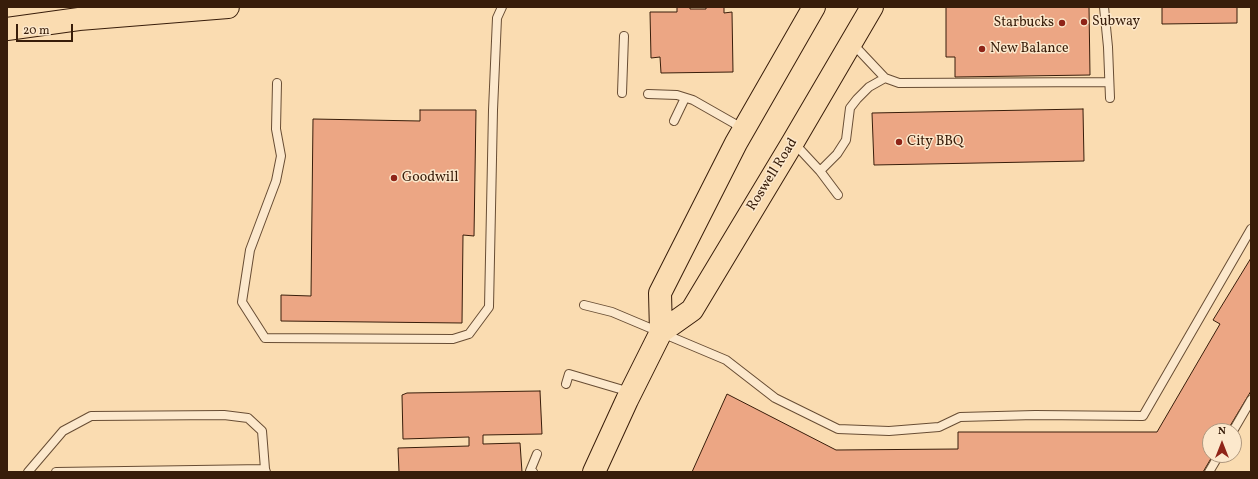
<!DOCTYPE html>
<html>
<head>
<meta charset="utf-8">
<style>
	body { margin:0 }
	#map { position:relative; width:1258px; height:479px; overflow:hidden; background:#fadcb1; font-family:Vollkorn,serif }
	canvas { display:block }
	.frame { position:absolute; inset:0; border:8px solid #381d0a; pointer-events:none }
	.north { position:absolute; left:1202px; top:423px; width:40px; height:40px; box-sizing:border-box; background:#fce8cc; border:1px solid #ae977e; border-radius:50%; rotate:0deg; font-size:11px; font-weight:700; line-height:16px; text-align:center; color:#381d0a }
	.north::after { content:''; display:block; margin:auto; width:14px; height:18px; background:#8f2418; clip-path:polygon(50% 0,100% 100%,50% 72%,0 100%) }
	.scale { position:absolute; left:16px; top:24px; width:57px; height:18px; box-sizing:border-box; border:2px solid #381d0a; border-top:0; padding-left:5px; font-size:12px; line-height:14px; white-space:nowrap; color:#381d0a; -webkit-text-stroke:3px #fce8cc; paint-order:stroke }
</style>
</head>
<body>
<div id="map">
<canvas width="1258" height="479"></canvas>
<div class="frame"></div>
<div class="north">N</div>
<div class="scale">20 m</div>
</div>
<script>
const context = document.querySelector('canvas').getContext('2d');
context.lineJoin = 'round';
function paint(path, color) { context.fillStyle = color; context.fill(path, 'evenodd'); }
const poly = rows => new Path2D(rows.map(r => 'M' + r).join(''));
function strokePath(path, color, width, dash) { context.strokeStyle = color; context.lineWidth = width; context.lineCap = dash ? 'butt' : 'round'; context.setLineDash(dash || []); context.stroke(path); }
function label(font, color, halo, rows, align = 'center') {
  context.font = font + ' Vollkorn,serif'; context.lineWidth = 3; context.setLineDash([]); context.textBaseline = 'middle'; context.strokeStyle = halo; context.fillStyle = color; for (const [text, x, y, turn = 0] of rows) {
    context.save(); context.translate(x, y); context.rotate((+turn || 0) * Math.PI / 180); context.textAlign = isNaN(turn) ? turn : align; if (halo) context.strokeText(text, 0, 0); context.fillText(text, 0, 0); context.restore();
  }
}
const building = poly([
	[677,7,690,7,690,9,706,9,706,7,724,7,724,13,732,12,733,72,661,73,660,57,651,58,650,12,677,12,677,7],
	[946,7,1089,7,1090,75,955,77,955,57,946,57,946,7],
	[1162,7,1237,7,1237,23,1162,24,1162,7],
	[1083,109,1084,161,874,165,872,113,1083,109],
	[420,110,476,110,474,236,463,235,462,323,281,321,281,295,311,296,313,119,420,121,420,110],
	[1251,258,1251,391,1227,431,1210,431,1210,455,1213,455,1203,472,692,472,727,394,836,450,958,449,958,432,1157,432,1220,324,1213,320,1251,258],
	[540,391,542,434,483,435,483,444,520,443,522,472,399,472,398,448,469,446,469,437,403,439,402,395,407,393,540,391]
]);
const service = poly([
	[1104,7,1108,47,1110,98],
	[852,43,885,78,899,83,1109,82],
	[277,83,276,129,281,156,276,181,250,250,242,302,265,338,453,339,469,334,489,307,493,110,497,18,502,7],
	[622,93,624,36],
	[648,94,677,95,693,100,744,129],
	[674,121,685,98],
	[794,143,820,171,838,195],
	[820,171,837,154,846,140,850,108,857,99,869,87,885,78],
	[584,305,612,312,726,360,775,398,838,429,889,431,939,427,960,417,1035,415,1143,416,1251,229],
	[566,384,569,374,630,392],
	[1233,431,1251,400],
	[28,472,63,431,91,416,224,415,248,418,262,431,265,469],
	[56,472,265,469,266,472],
	[533,472,530,471,537,454],
	[1209,472,1219,455]
]);
const primary = poly([
	[7,29,79,19,228,7],
	[661,332,660,293,736,143,814,7],
	[594,472,627,400,661,332,692,310,793,142,872,7]
]);
const markers = [
	[1084,22,4,"#8f2418"],
	[1062,23,4,"#8f2418"],
	[982,49,4,"#8f2418"],
	[899,142,4,"#8f2418"],
	[394,178,4,"#8f2418"]
];
const poiNames = [
	["Subway",1092,22],
	["Starbucks",1054,23,"right"],
	["New Balance",990,49],
	["City BBQ",907,142],
	["Goodwill",402,178]
];
const streetNames = [
	["Roswell Road",773,175,-58]
];
paint(building, '#eca684');
strokePath(building, '#381d0a', 1);
strokePath(service, '#684d34', 10);
strokePath(primary, '#381d0a', 24);
strokePath(service, '#fce8cc', 8);
strokePath(primary, '#fadcb1', 22);
for (const [x, y, r, color] of markers) { const dot = new Path2D(); dot.arc(x, y, r, 0, 2 * Math.PI); context.fillStyle = color; context.fill(dot); strokePath(dot, '#fce8cc', 1.5); }
label('14px', '#381d0a', '#fce8cc', poiNames, 'left');
label('14px', '#381d0a', '#fce8cc', streetNames);
</script>
</body>
</html>
